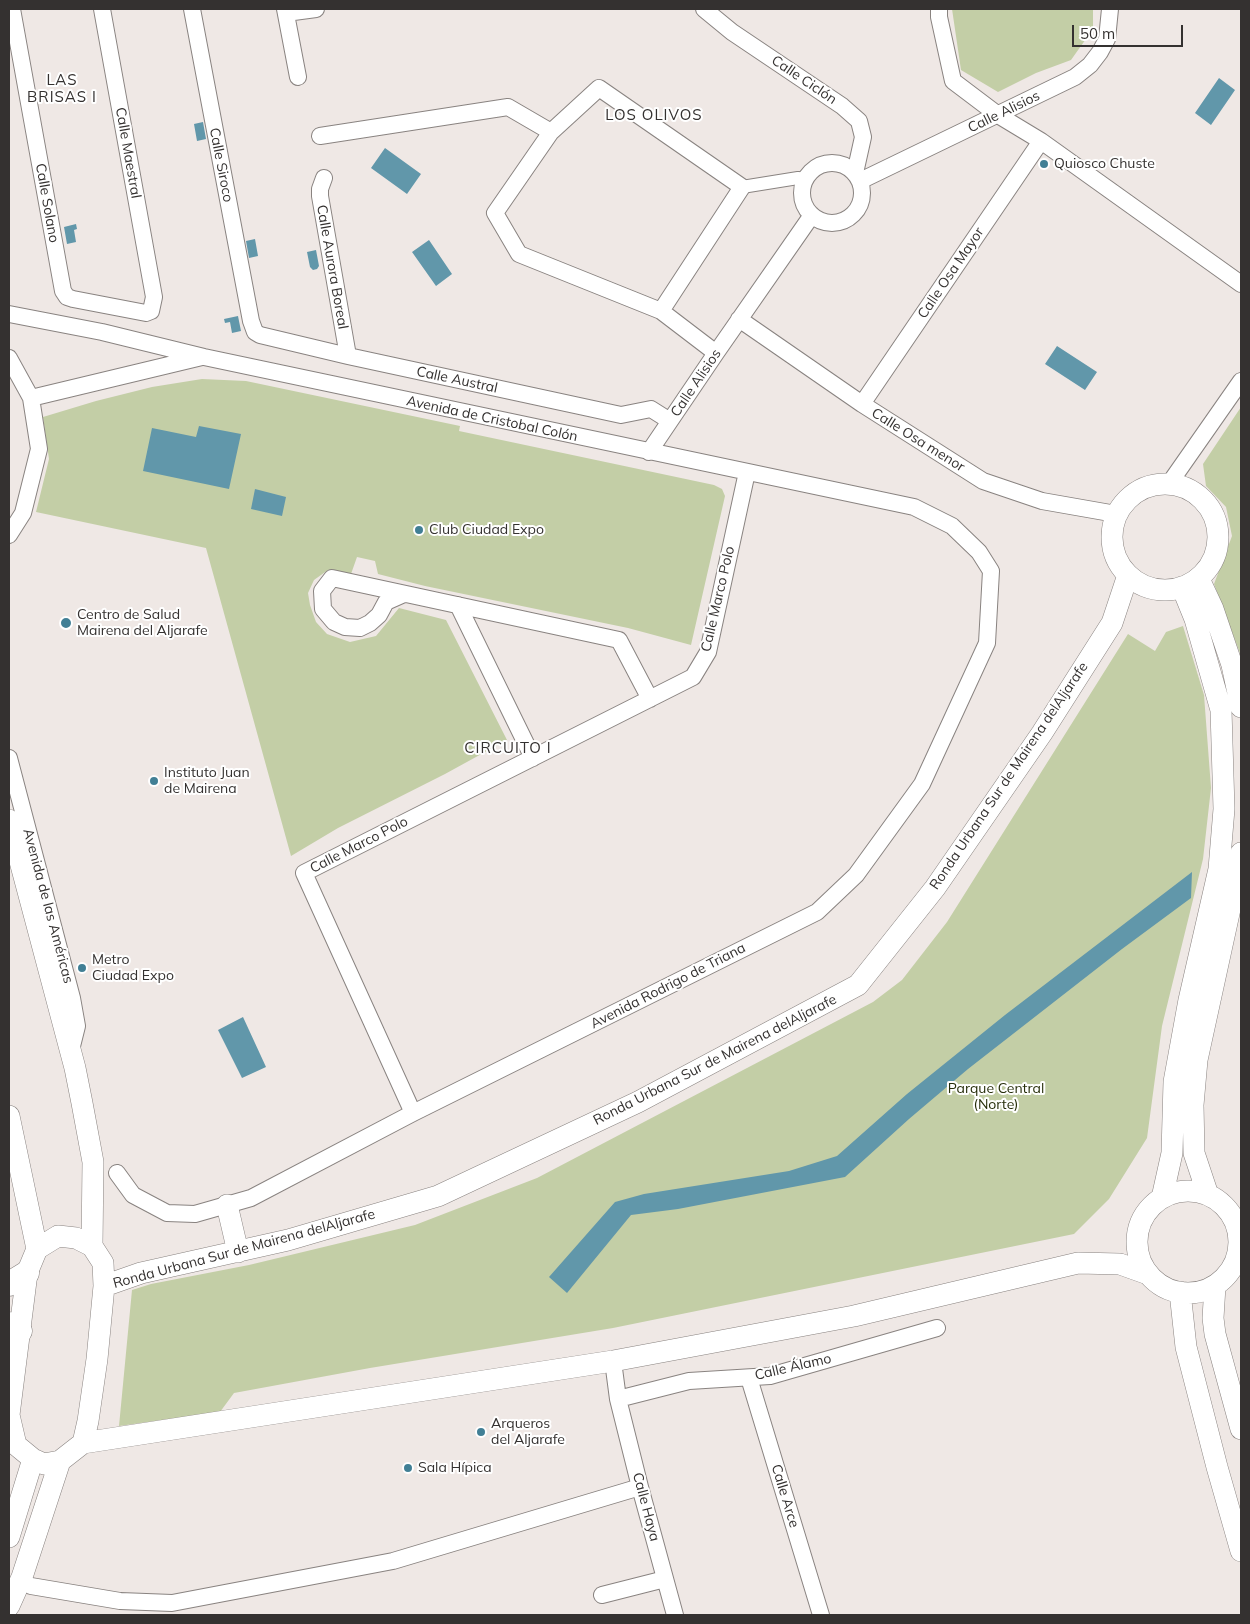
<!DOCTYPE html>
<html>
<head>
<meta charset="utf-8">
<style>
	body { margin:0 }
	#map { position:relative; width:1250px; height:1624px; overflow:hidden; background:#efe8e5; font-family:Mulish,sans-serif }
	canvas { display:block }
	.frame { position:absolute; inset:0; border:10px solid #343130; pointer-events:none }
	.scale { position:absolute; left:1072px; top:25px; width:111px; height:22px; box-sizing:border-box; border:2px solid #343130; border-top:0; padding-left:6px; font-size:15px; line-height:18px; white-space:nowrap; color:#343130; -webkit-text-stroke:4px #fff; paint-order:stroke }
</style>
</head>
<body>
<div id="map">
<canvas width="1250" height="1624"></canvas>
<div class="frame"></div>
<div class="scale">50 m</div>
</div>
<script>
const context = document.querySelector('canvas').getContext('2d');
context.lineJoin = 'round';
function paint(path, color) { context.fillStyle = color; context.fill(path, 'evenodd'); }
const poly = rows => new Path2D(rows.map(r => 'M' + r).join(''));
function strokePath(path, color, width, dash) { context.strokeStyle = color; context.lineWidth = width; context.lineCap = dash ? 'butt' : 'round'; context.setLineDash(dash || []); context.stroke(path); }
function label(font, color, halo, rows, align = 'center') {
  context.font = font + ' Mulish,sans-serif'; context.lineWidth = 4; context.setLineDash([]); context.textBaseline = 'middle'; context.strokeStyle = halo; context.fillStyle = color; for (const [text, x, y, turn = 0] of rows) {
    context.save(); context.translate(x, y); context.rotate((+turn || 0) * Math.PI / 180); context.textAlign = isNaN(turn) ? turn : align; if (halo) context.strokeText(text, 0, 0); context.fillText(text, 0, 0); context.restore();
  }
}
const green = poly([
	[952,9,1093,9,1093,29,1071,60,1036,73,998,92,961,70],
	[202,379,246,381,460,426,459,431,714,485,722,489,725,496,691,645,628,628,425,586,378,574,375,561,357,557,351,574,328,570,314,580,308,593,310,605,316,622,327,634,350,642,376,636,399,608,446,620,507,740,445,774,338,828,291,856,206,548,36,512,49,459,43,417,96,401,152,387],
	[1241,407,1241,656,1214,584,1232,536,1226,507,1206,486,1203,464],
	[1183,626,1204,695,1211,788,1203,859,1162,1026,1147,1138,1109,1199,1074,1234,613,1328,370,1368,234,1393,220,1412,119,1426,132,1290,151,1284,249,1265,415,1225,537,1178,873,1002,902,980,947,922,1128,634,1155,651,1166,632]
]);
const water = poly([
	[1219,78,1235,90,1211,125,1195,113],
	[203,122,206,139,197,141,194,124],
	[385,148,421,174,407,194,371,168],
	[76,224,77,229,74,230,76,242,67,244,64,227],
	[255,239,258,256,249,258,246,241],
	[429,240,452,274,436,286,412,252],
	[316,250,319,266,317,269,313,270,310,267,307,252],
	[238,316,241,331,232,333,230,322,225,323,224,319],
	[1057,346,1097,372,1085,390,1045,364],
	[199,426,241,434,229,489,143,471,152,428,196,437],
	[255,489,286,497,282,516,251,509],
	[1192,872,1191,898,1122,949,968,1069,909,1119,845,1177,678,1209,631,1215,567,1293,549,1277,615,1202,644,1194,789,1171,837,1156,907,1094,1005,1015],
	[243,1017,266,1067,242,1078,218,1030]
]);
const pedestrian = poly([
	[742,187,798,178,806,179]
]);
const minor = poly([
	[12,9,63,291,67,297,73,299,146,313,151,311,154,297,102,9],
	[192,9,251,321,255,332,260,335,348,356,621,415,651,409,670,421],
	[285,9,298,77],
	[704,9,732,32,842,106,859,121,863,137,855,173],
	[939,9,939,17,953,81,998,115,1041,141,1241,284],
	[286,13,316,9],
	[320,136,508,107,551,132],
	'802 193a30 30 0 1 1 60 0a30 30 0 1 1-60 0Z',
	[324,178,320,189,320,196,348,356],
	[860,181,1075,77,1090,65,1100,52,1107,39,1110,9],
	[661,311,742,187,599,88,551,132,495,213,519,254,661,311,716,353],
	[9,314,102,332,204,357,914,507,952,526,979,552,991,571,987,643,922,784,856,875,817,912,413,1113,251,1198,195,1214,167,1213,133,1195,117,1173],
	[739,319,862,404,983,481,1042,501,1116,514],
	[9,358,31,398,39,449,23,513,9,535],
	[31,398,202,357],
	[862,404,1041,141],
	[649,452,716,353,812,215],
	[1169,484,1241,381],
	[404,594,386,602,379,615,370,623,360,628,345,627,334,622,323,609,322,591,332,578,619,640,650,699],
	[458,605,533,758],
	[9,758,72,998,77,1026,71,1050],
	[413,1113,304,873,693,677,708,652,747,472],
	[613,1361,618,1399,640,1487,675,1615],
	[749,1378,821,1615],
	[618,1399,689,1381,770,1376,937,1328],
	[31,1586,120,1601,172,1603,393,1561,640,1487],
	[602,1595,665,1579]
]);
const tertiary = poly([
	'1112 537a53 53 0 1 1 106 0a53 53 0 1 1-106 0Z',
	[1199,579,1213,609,1232,665,1241,707],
	[9,820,75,1068,82,1103,93,1162,92,1246],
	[9,1116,37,1249],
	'1137 1242a51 51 0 1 1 102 0a51 51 0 1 1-102 0Z',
	[1208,1195,1194,1153,1193,1105,1197,1060,1240,863,1241,853],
	[1162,1198,1172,1153,1174,1082,1189,1000,1219,869,1224,809,1221,710,1195,619,1182,587],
	[227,1205,238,1252],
	[58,1236,76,1238,92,1246,103,1263,104,1286,97,1359,88,1421,83,1443,60,1461,44,1464,33,1459,16,1445,9,1415,27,1273,37,1249,58,1236],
	[104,1286,141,1273,288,1240,438,1196,638,1102,858,985,935,888,1042,733,1112,623,1128,575],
	[1215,1286,1213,1318,1215,1334,1241,1429],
	[1180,1292,1186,1347,1217,1467,1241,1551],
	[83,1443,613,1361,854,1316,1078,1263,1120,1264,1148,1274],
	[9,1537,33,1459],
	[9,1606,22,1577,60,1461]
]);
const secondary = poly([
	[9,1284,27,1273],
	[9,1324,20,1331]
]);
const markers = [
	[1044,164,5,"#417f95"],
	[419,530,5,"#417f95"],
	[66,623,6,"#417f95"],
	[154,781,5,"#417f95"],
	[82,968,5,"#417f95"],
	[481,1432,5,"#417f95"],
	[408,1468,5,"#417f95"]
];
const streetNames = [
	["Calle Ciclón",804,80,34],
	["Calle Alisios",1004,112,-26],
	["Calle Maestral",128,153,80],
	["Calle Siroco",221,165,79],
	["Calle Solano",47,203,80],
	["Calle Aurora Boreal",332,267,80],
	["Calle Osa Mayor",951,273,-56],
	["Calle Austral",457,380,12],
	["Calle Alisios",696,383,-56],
	["Avenida de Cristobal Colón",492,419,12],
	["Calle Osa menor",918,440,32],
	["Calle Marco Polo",718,599,-77],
	["Ronda Urbana Sur de Mairena delAljarafe",1009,776,-56],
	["Calle Marco Polo",359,845,-27],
	["Avenida de las Américas",48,906,75],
	["Avenida Rodrigo de Triana",668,986,-27],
	["Ronda Urbana Sur de Mairena delAljarafe",715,1060,-27],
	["Ronda Urbana Sur de Mairena delAljarafe",244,1249,-15],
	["Calle Álamo",793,1367,-13],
	["Calle Arce",785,1496,73],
	["Calle Haya",646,1507,75]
];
const poiNames = [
	["Quiosco Chuste",1054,164],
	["Club Ciudad Expo",429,530],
	["Centro de Salud",77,615],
	["Mairena del Aljarafe",77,631],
	["Instituto Juan",164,773],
	["de Mairena",164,789],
	["Metro",92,960],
	["Ciudad Expo",92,976],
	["Arqueros",491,1424],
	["del Aljarafe",491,1440],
	["Sala Hípica",418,1468]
];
const parkNames = [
	["Parque Central",996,1089],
	["(Norte)",996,1105]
];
const neighbourhoodNames = [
	["LAS",62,80],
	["BRISAS I",62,97],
	["LOS OLIVOS",654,115],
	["CIRCUITO I",508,748]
];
paint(green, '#c3cea6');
paint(water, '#6197aa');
strokePath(pedestrian, '#898380', 14);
strokePath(minor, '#898380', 18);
strokePath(tertiary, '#898380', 22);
strokePath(secondary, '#898380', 25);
strokePath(pedestrian, '#fff', 12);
strokePath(minor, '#fff', 16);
strokePath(tertiary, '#fff', 21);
strokePath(secondary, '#fff', 24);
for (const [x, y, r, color] of markers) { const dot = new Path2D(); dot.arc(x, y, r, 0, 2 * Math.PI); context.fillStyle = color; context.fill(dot); strokePath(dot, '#fff', 2); }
label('14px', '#343130', '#fff', streetNames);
label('14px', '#343130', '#fff', poiNames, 'left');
label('14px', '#262e0a', '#fff', parkNames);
context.letterSpacing = '1px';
label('15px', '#343130', '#fff', neighbourhoodNames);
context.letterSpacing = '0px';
</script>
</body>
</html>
